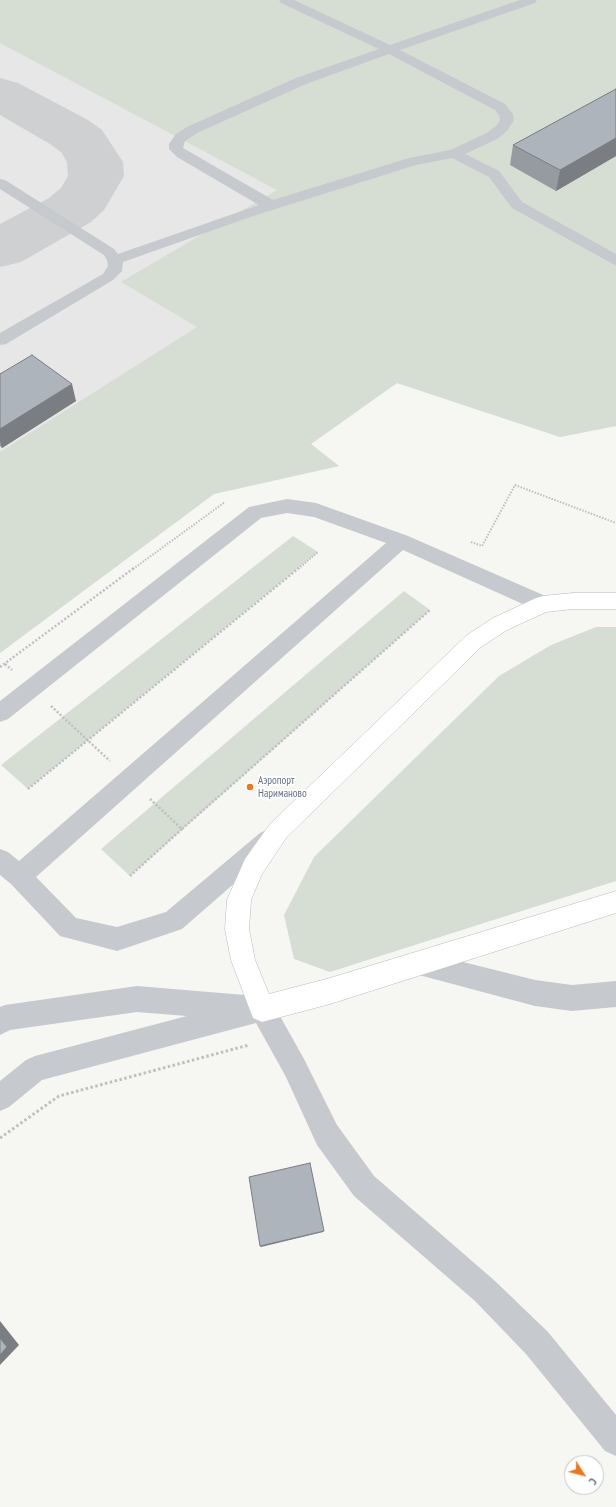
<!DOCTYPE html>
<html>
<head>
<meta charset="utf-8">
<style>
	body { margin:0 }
	#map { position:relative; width:616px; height:1507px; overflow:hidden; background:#f6f6f3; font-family:"PT Sans Narrow",sans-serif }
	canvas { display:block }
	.north { position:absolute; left:564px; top:1455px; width:40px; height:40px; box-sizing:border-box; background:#fff; border:1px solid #c1c6ce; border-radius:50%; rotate:126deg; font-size:11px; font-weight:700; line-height:16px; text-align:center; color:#647085 }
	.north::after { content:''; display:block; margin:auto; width:14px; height:18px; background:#e97820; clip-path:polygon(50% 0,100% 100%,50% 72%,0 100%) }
</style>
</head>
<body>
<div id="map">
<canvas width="616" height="1507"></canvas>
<div class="north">С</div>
</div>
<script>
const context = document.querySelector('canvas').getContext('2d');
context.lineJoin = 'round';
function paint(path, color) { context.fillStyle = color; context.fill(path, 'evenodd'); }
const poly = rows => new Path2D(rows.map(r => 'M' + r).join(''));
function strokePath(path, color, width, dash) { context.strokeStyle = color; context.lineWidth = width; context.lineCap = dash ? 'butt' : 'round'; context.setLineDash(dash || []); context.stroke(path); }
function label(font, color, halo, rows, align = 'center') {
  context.font = font + ' "PT Sans Narrow",sans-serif'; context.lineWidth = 4; context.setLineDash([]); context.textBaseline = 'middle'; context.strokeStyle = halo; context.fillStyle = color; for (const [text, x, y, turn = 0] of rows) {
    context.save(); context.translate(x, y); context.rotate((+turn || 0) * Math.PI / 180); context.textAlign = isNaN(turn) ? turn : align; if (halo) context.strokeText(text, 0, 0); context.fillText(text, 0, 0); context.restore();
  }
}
const built = poly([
	[0,0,616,0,616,426,560,437,397,383,311,444,339,466,214,494,0,653]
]);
const green = poly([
	[0,0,616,0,616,426,560,437,397,383,311,444,339,466,214,494,0,653,0,452,197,327,121,282,277,190,0,43],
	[293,536,318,552,28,789,1,765],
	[404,591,430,610,130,876,101,849],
	[596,627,616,627,616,881,330,972,294,959,284,915,314,857,499,676,551,645]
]);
const taxiway = poly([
	[0,78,18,83,88,120,102,130,123,162,124,176,104,210,91,222,21,262,0,267,0,224,49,198,61,188,68,176,67,162,62,153,50,144,0,115,0,78]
]);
const pathFar2 = poly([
	[471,542,482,546,515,485,616,523],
	[133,569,225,502],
	[298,569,318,552]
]);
const pathFar1 = poly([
	[5,664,12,670],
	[0,667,134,568],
	[51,706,110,761],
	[28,789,299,568],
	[150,799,182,829,430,610],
	[130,876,182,829]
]);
const path = poly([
	[0,1138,59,1096,249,1045]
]);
const minor = poly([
	[279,0,294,0,390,45,520,0,537,0,535,3,400,50,505,104,513,114,514,120,507,131,497,139,465,154,499,171,522,202,616,254,616,265,611,263,512,208,489,177,452,158,416,165,253,216,123,262,122,271,113,280,6,344,0,345,0,333,103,274,108,266,107,260,104,255,0,189,0,179,5,180,114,249,118,254,259,205,177,157,169,149,169,144,175,135,187,127,296,78,379,49,281,3,279,0],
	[389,54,495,110,499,115,500,120,497,125,487,133,450,150,409,158,273,200,183,148,185,141,197,133,306,84,389,54],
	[287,499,316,503,408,536,550,598,553,604,550,610,543,612,536,610,403,550,36,877,76,918,117,927,166,912,260,833,268,829,276,833,280,840,276,847,182,929,117,951,60,936,11,884,0,875,0,849,8,852,19,861,386,543,314,517,287,513,261,518,8,719,0,722,0,701,249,507,287,499],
	[419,951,535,980,572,985,616,981,616,1007,572,1011,535,1006,419,975,410,972,407,963,410,954,419,951],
	[137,986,245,995,253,999,262,996,271,1000,304,1059,337,1125,374,1176,495,1281,548,1332,616,1415,616,1456,605,1451,526,1354,475,1301,354,1196,317,1145,286,1077,256,1023,42,1080,9,1107,0,1111,0,1081,26,1060,35,1056,187,1016,137,1012,10,1030,0,1035,0,1007,5,1005,137,986]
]);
const major = poly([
	[573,593,616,593,616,609,573,609,546,612,507,630,481,647,286,838,262,874,251,900,249,929,255,960,269,994,330,978,616,891,616,913,330,1004,262,1022,253,1018,231,960,225,929,227,900,245,859,270,824,467,635,493,618,536,598,543,596,573,593]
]);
const wall = poly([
	[616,89,616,156,556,191,510,165,513,145],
	[0,374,76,401,2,448,0,446]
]);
const shadedWall = poly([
	[616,123,616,156,556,191,560,170],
	[72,384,76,401,2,448,0,441,0,429],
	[324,1231,323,1232,261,1247,260,1246],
	[0,1321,19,1345,0,1365]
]);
const building = poly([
	[616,89,616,138,560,170,513,145,616,89],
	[32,355,72,384,0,429,0,374,32,355],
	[310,1163,324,1231,260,1246,249,1177,310,1163],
	[0,1338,7,1347,0,1355,0,1338]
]);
const markers = [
	[250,787,4,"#e97820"]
];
const poiNames = [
	["Аэропорт",258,781],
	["Нариманово",258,794]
];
paint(built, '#e6e7e6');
paint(green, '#d6ded4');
paint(taxiway, '#ced0d2');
strokePath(major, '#b7babf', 1);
strokePath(pathFar2, '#bdbfc2', 2, [1.5, 1.5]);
strokePath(pathFar1, '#bdbfc2', 2.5, [2, 2]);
strokePath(path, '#bdbfc2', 3, [2.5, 2.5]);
paint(minor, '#c6c9cd');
paint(major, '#fff');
paint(wall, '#969ba1');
paint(shadedWall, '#7a7e83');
paint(building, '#aeb4bb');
strokePath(building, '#7a7e83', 1);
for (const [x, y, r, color] of markers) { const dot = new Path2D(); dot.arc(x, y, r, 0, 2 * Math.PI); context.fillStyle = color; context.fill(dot); strokePath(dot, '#fff', 1.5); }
label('11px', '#647085', '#fff', poiNames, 'left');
</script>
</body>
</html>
